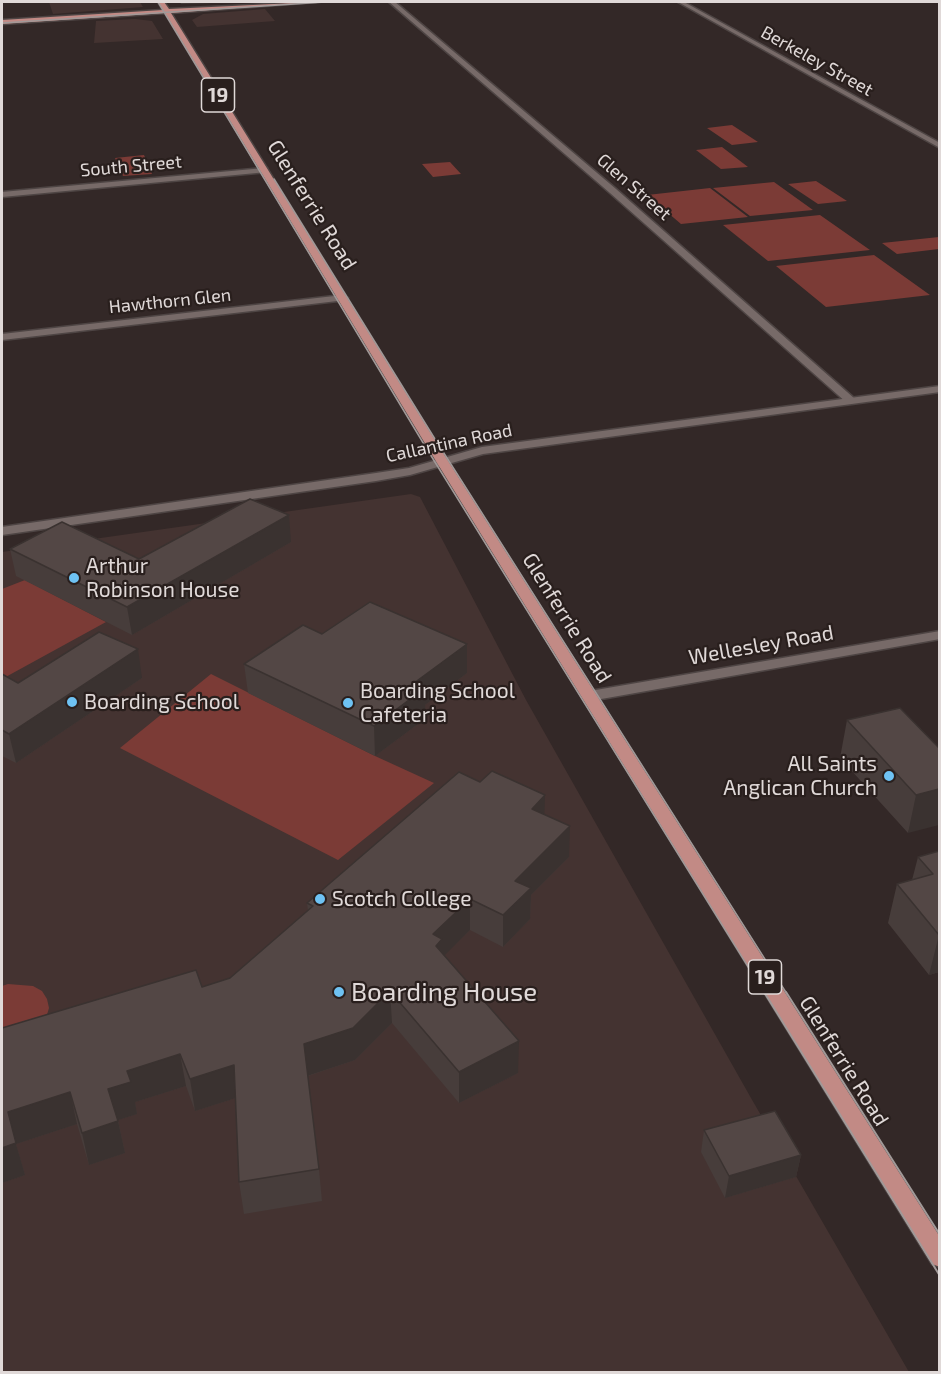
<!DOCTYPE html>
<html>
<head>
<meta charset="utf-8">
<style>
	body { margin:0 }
	#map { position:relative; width:941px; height:1374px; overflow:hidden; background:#332827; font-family:"Exo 2",sans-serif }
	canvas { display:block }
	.frame { position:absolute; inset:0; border:3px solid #e0d9d8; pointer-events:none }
</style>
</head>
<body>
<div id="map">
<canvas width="941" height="1374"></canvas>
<div class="frame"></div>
</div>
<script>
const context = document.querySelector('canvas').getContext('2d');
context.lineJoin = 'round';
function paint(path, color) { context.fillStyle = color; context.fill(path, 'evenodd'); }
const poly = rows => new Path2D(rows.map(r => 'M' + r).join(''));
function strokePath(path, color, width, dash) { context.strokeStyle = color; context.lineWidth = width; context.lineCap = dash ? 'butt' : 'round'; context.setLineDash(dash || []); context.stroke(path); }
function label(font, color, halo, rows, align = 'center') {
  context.font = font + ' "Exo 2",sans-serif'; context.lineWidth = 4.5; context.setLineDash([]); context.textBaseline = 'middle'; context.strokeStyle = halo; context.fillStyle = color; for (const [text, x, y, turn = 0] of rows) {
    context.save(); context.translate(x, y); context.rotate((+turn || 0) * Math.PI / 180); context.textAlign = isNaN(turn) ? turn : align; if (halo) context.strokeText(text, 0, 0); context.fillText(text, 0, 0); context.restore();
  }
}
const built = poly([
	[49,2,140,2,143,7,53,14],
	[265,9,275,21,197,27,192,20,203,14],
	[135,19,152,21,163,39,94,43,96,21],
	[411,494,420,497,526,700,751,1098,909,1372,2,1372,2,552]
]);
const green = poly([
	[732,125,758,142,732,145,707,128],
	[722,147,748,167,721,169,696,150],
	[144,155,152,174,123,176,115,158],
	[450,162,461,174,433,177,422,164],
	[816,181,847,201,818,204,788,184],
	[774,182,813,210,750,216,713,188],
	[710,188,748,217,681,224,647,195],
	[820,215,870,250,768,261,723,225],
	[939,237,939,249,897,254,882,243],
	[874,255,930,295,826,307,776,266],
	[25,580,106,622,2,679,2,589],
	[211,674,375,756,434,783,338,860,120,748],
	[8,984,33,986,42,991,47,999,49,1008,46,1018,2,1045,2,986]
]);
const minor = poly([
	[389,2,395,2,616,189,855,399,855,403,847,403,610,193,389,2],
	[678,2,684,2,940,143,940,148,678,2],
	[264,168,267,168,267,172,2,197,2,192,264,168],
	[343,295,348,298,346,300,2,340,2,334,343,295],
	[940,631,940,639,590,701,582,696,590,691,940,631]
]);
const tertiary = poly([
	[940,386,940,392,483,454,410,475,376,481,2,535,2,527,376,473,409,468,482,447,940,386]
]);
const primary = poly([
	[158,2,164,2,169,9,316,2,171,13,438,445,940,1237,940,1267,932,1264,426,445,165,13,2,24,2,20,163,10,158,2]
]);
const tramFar1 = poly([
	[158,2,425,446,765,994],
	[2,23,325,2],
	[274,179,433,436,787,994]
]);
const tram = poly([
	[764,992,940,1276],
	[786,992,940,1235]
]);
const wall = poly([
	[180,2,245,2,181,4],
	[291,542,132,635,16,576,10,549,139,559],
	[322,634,467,673,425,705,426,718,375,756,248,693,244,664],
	[2,674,18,683,142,678,16,763,2,756],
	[847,720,939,748,908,833,840,758],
	[545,815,569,857,531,895,530,919,503,947,470,930,444,955,518,1073,459,1103,392,1023,355,1060,308,1076,319,1169,322,1201,244,1214,239,1182,236,1098,195,1111,186,1086,135,1102,137,1114,118,1120,125,1153,89,1165,77,1124,16,1144,25,1175,2,1183,2,1028,202,987,230,978,308,911,307,903],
	[939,851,939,972,929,975,888,923,897,884,912,880,918,857],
	[704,1130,801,1155,796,1177,725,1198,701,1152]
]);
const shadedWall = poly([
	[289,515,291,542,132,635,127,607],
	[467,644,467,673,425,705,426,718,375,756,374,726,414,683],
	[138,649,142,678,16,763,9,734],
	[939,789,939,825,908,833,916,795],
	[545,795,544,825,532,809],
	[570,826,569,857,531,895,530,919,503,947,503,915,515,881],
	[470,899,470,930,434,966,433,934],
	[939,935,939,972,929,975],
	[390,991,392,1023,355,1060,307,1076,304,1044],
	[519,1041,518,1073,459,1103,459,1072],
	[180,1054,186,1086,135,1102,137,1114,115,1121,108,1089,127,1071],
	[234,1065,239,1097,195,1111,190,1079],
	[70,1092,77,1124,16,1144,25,1175,2,1183,2,1148,8,1112],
	[118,1121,125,1153,89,1165,82,1133],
	[801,1155,796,1177,725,1198,729,1176]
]);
const building = poly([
	[250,499,289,515,127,607,10,549,62,522,139,559,250,499],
	[370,602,467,644,414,683,425,688,374,726,244,664,303,625,322,634,370,602],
	[99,632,138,649,9,734,2,730,2,674,18,683,99,632],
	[900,708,939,748,939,789,916,795,847,720,900,708],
	[492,771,545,795,532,809,570,826,515,881,531,888,503,915,470,899,433,934,442,939,436,946,519,1041,459,1072,390,991,353,1028,304,1044,319,1169,239,1182,234,1065,190,1079,180,1054,127,1071,131,1082,108,1089,118,1121,82,1133,70,1092,8,1112,16,1143,2,1148,2,1028,196,970,202,987,230,978,313,906,307,903,459,772,480,782,492,771],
	[939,851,939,935,897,884,933,874,918,857,939,851],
	[775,1111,801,1155,729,1176,704,1130,775,1111]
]);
const markers = [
	[74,578,6,"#6ec2f3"],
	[72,702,6,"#6ec2f3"],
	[348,703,6,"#6ec2f3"],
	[889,776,6,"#6ec2f3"],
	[320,899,6,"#6ec2f3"],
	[339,992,6,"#6ec2f3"]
];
const farStreetnames = [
	["Berkeley Street",817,61,29],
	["South Street",131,166,-5],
	["Glen Street",634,187,41],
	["Hawthorn Glen",170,301,-6],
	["Callantina Road",449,443,-12]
];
const shields = [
	[218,95,33],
	[765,977,33]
];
const shieldNames = [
	["19",218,95],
	["19",765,977]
];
const streetNames = [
	["Glenferrie Road",312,205,58],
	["Glenferrie Road",567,618,58],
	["Wellesley Road",761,645,-10],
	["Glenferrie Road",844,1061,58]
];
const poiNames = [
	["Arthur",86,566],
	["Robinson House",86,590],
	["Boarding School",360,691],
	["Cafeteria",360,715],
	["Boarding School",84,702],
	["All Saints",877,764,"right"],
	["Anglican Church",877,788,"right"],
	["Scotch College",332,899]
];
const nearPoinames = [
	["Boarding House",351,992]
];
paint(built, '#443331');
paint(green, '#7b3b36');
strokePath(minor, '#4e4544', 3);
strokePath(tertiary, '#4e4544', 3);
strokePath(primary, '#4e4544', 3);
paint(minor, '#776a68');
paint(tertiary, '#776a68');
paint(primary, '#c28a85');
strokePath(tramFar1, '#a19998', 1.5);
strokePath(tram, '#a19998', 2);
paint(wall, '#473d3b');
paint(shadedWall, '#3a3230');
paint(building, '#534745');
strokePath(building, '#3a3230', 1.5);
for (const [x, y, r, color] of markers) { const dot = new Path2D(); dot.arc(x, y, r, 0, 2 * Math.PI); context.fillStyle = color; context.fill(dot); strokePath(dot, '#291f1d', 2); }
label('18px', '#e0d9d8', '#291f1d', farStreetnames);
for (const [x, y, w] of shields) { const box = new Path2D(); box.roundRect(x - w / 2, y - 17, w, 34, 4.5); context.fillStyle = '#291f1d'; context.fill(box); strokePath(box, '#e0d9d8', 1.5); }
label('bold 20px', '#e0d9d8', null, shieldNames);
label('21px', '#e0d9d8', '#291f1d', streetNames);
label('21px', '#e0d9d8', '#291f1d', poiNames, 'left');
label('26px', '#e0d9d8', '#291f1d', nearPoinames, 'left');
</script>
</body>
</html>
